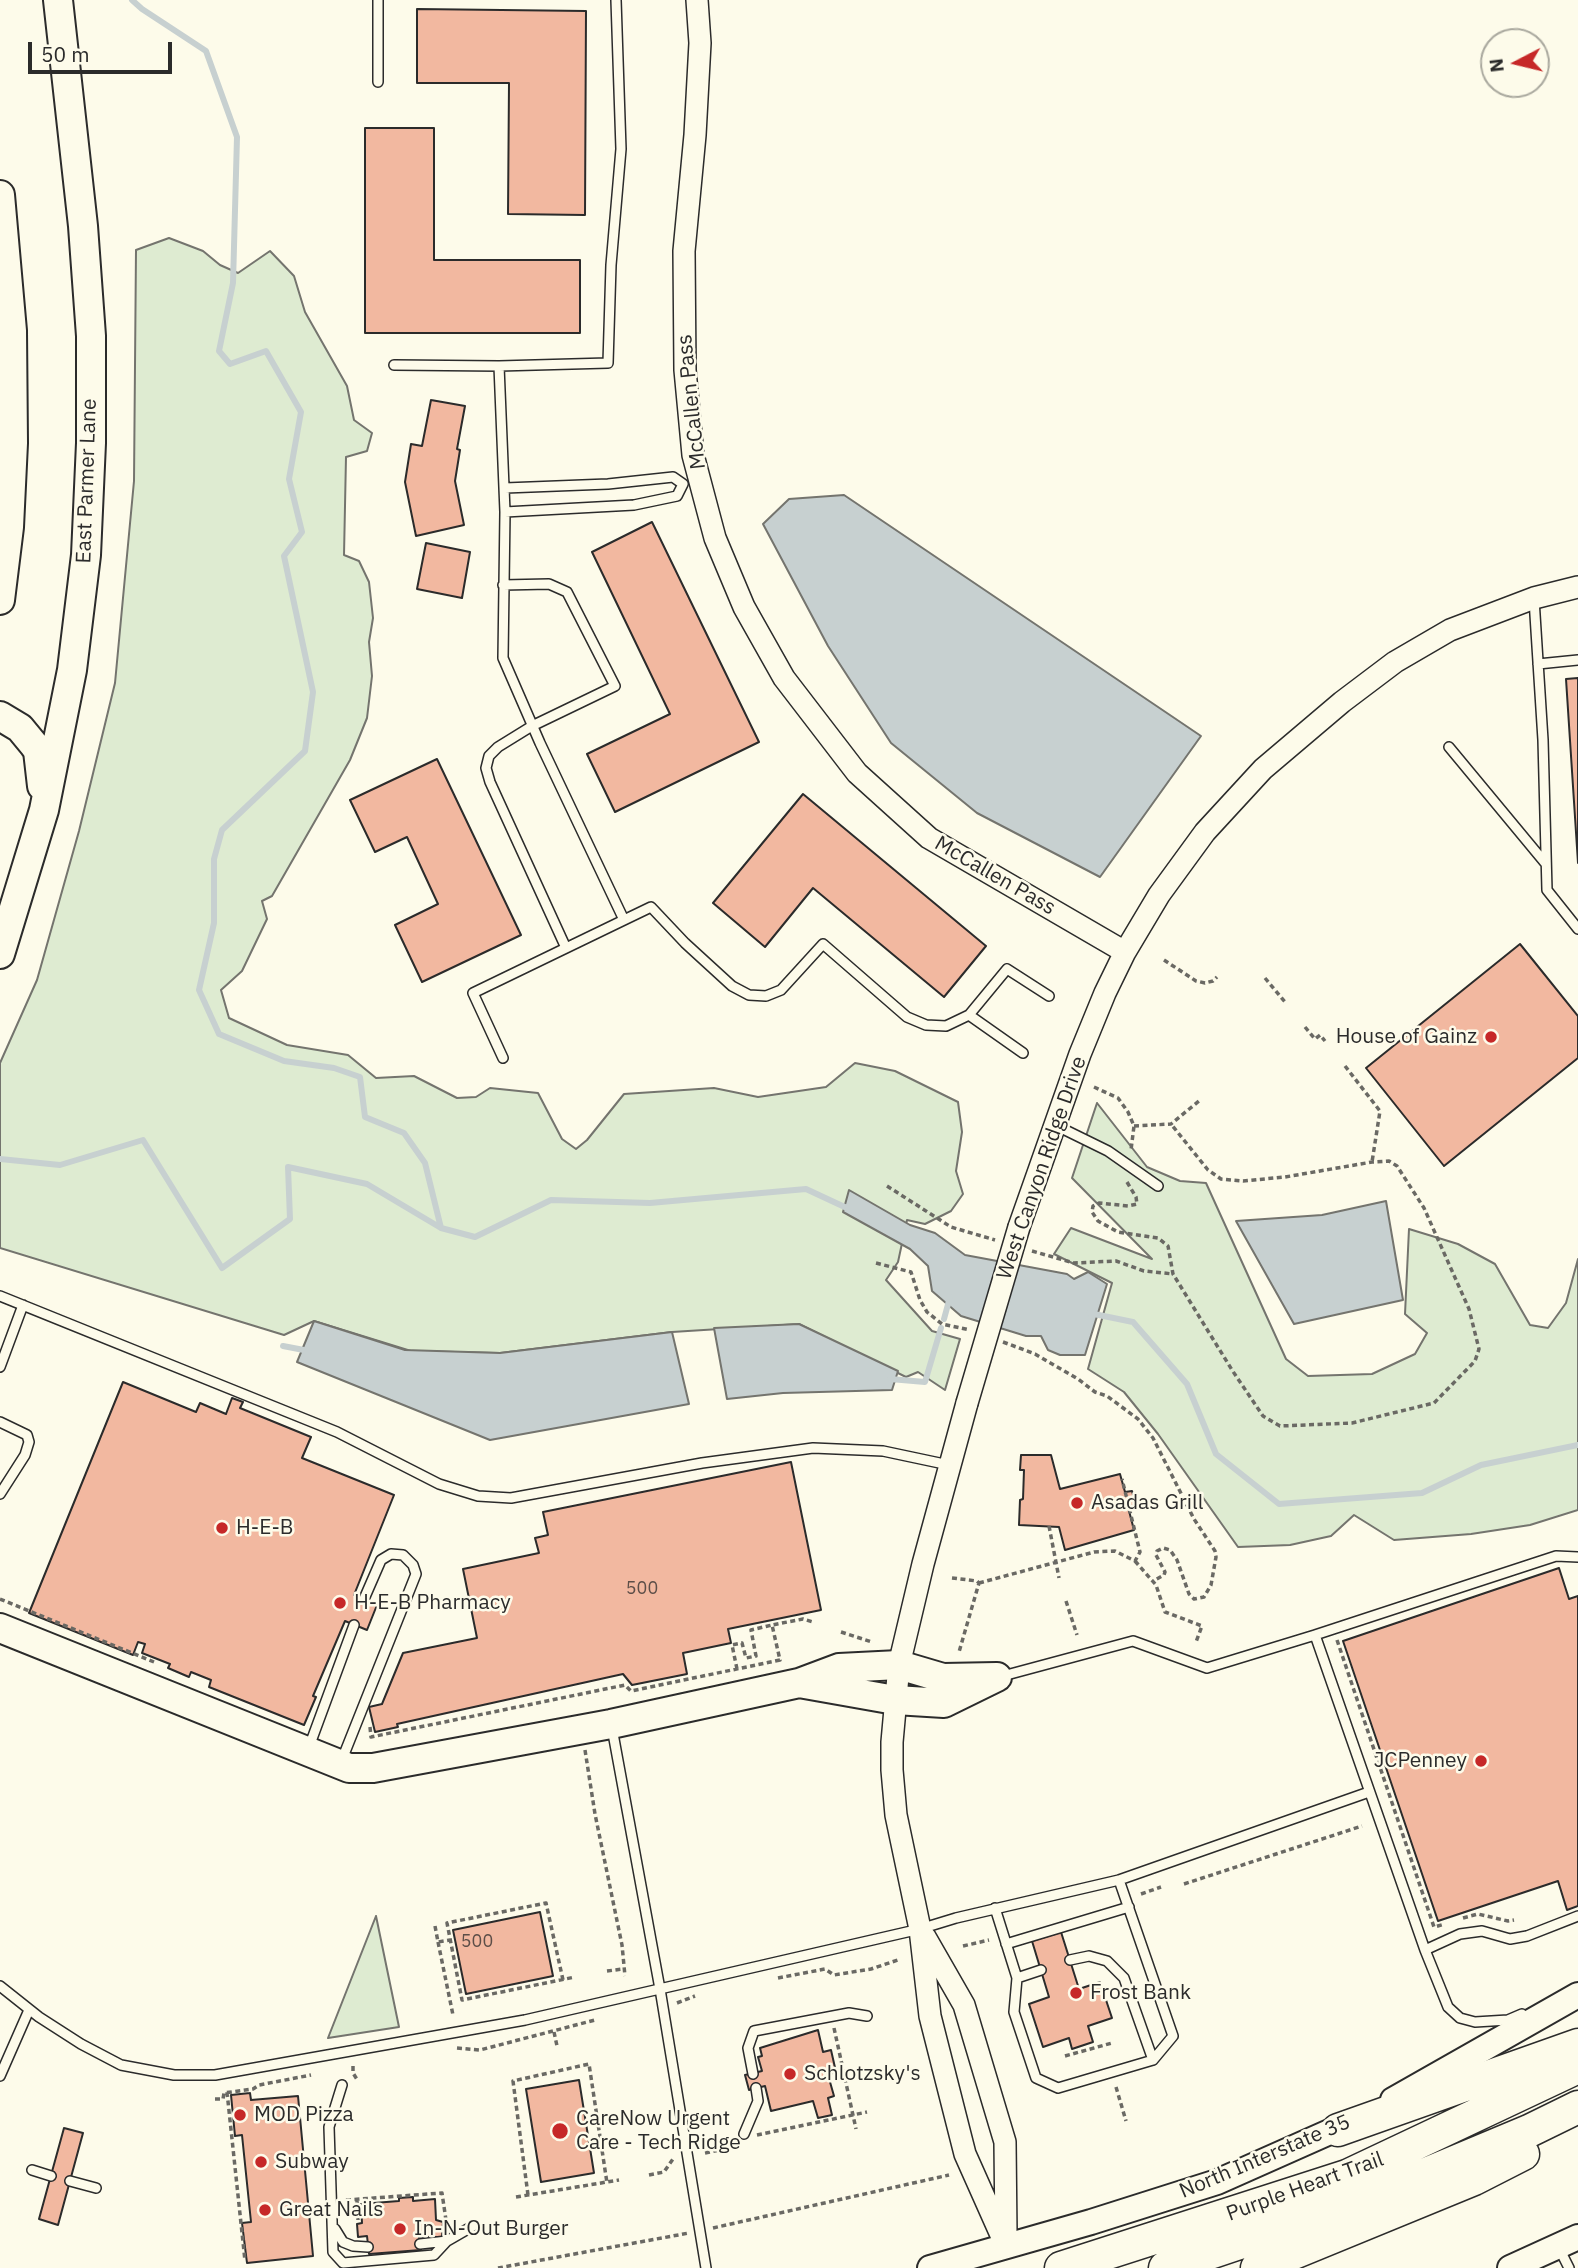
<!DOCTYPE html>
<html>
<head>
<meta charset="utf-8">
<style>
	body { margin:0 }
	#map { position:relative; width:1578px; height:2268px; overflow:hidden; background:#fdfbea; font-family:"IBM Plex Sans",sans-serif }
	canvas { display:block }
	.north { position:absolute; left:1480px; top:28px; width:70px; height:70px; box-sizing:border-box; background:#fdfbea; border:2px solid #a9a89e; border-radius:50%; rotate:263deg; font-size:19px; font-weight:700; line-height:28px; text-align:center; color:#2b2b2b }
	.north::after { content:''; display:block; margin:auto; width:24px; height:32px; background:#c62828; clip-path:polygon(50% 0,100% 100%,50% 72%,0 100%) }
	.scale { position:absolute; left:28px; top:42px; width:144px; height:32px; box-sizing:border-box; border:4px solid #2b2b2b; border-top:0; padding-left:9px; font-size:21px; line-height:24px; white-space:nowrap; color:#2b2b2b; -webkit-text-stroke:5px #fdfbea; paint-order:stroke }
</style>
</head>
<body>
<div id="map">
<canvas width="1578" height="2268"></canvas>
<div class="north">N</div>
<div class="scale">50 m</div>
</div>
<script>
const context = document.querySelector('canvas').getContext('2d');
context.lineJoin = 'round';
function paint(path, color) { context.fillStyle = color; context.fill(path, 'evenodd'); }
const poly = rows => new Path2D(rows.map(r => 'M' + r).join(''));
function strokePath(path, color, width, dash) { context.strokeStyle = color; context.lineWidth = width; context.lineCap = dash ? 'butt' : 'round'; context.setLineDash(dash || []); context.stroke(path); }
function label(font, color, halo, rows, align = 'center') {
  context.font = font + ' "IBM Plex Sans",sans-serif'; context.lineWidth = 5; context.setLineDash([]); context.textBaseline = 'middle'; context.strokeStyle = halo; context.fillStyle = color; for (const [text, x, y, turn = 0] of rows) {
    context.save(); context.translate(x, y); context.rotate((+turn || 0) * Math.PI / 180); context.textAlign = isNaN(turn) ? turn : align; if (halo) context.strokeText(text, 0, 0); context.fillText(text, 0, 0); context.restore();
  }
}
const green = poly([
	[169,238,203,251,220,265,238,273,270,251,294,276,305,312,347,386,354,420,372,433,367,451,346,457,344,555,359,561,369,582,373,618,369,642,372,676,367,718,350,760,272,896,262,901,267,919,242,971,221,990,229,1018,287,1045,348,1055,376,1078,414,1076,457,1098,476,1097,490,1088,538,1093,562,1139,576,1149,587,1140,624,1094,714,1088,758,1097,826,1087,855,1063,895,1071,958,1102,962,1132,956,1171,963,1194,951,1211,925,1224,907,1220,898,1262,886,1280,932,1331,960,1339,945,1390,918,1372,906,1377,799,1324,672,1332,500,1353,411,1351,314,1321,284,1335,0,1248,0,1063,37,980,79,831,115,683,134,481,136,250,169,238],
	[1097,1103,1147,1167,1180,1181,1206,1183,1286,1359,1308,1376,1372,1374,1415,1354,1427,1333,1405,1314,1409,1229,1458,1244,1495,1264,1530,1325,1548,1328,1566,1303,1578,1259,1578,1510,1530,1525,1471,1534,1394,1540,1354,1515,1331,1536,1290,1545,1238,1547,1158,1434,1124,1392,1088,1369,1112,1283,1054,1254,1071,1228,1152,1259,1072,1178,1097,1103],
	[376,1916,399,2027,328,2038,376,1916]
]);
const water = poly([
	[844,495,1201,736,1100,877,977,813,891,743,828,646,763,524,789,499,844,495],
	[849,1190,910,1225,935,1233,965,1255,1067,1274,1074,1279,1088,1272,1107,1284,1085,1355,1060,1355,1048,1350,1041,1336,1026,1336,961,1316,932,1291,928,1266,910,1249,843,1212,849,1190],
	[1386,1201,1403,1300,1294,1324,1236,1221,1322,1215,1386,1201],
	[314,1321,405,1350,500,1353,672,1332,689,1404,490,1440,297,1362,314,1321],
	[799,1324,898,1371,892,1390,783,1393,727,1399,714,1328,799,1324]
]);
const stream = poly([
	[132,0,142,9,206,51,237,137,233,283,219,351,230,364,266,351,301,412,289,479,302,532,284,556,313,692,305,751,222,830,214,859,214,923,199,990,219,1034,284,1061,334,1068,360,1077,365,1117,404,1133,425,1163,441,1228],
	[0,1159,60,1165,143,1140,222,1268,290,1219,288,1167,367,1184,441,1228,475,1237,551,1200,650,1203,806,1189,849,1209],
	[1089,1313,1133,1322,1187,1384,1216,1454,1279,1504,1422,1493,1481,1465,1578,1445],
	[944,1319,950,1297],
	[283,1346,309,1351],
	[890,1379,925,1382,941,1328]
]);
const building = poly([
	[417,9,586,11,585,215,508,214,509,83,417,83,417,9],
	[365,128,434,128,434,260,580,260,580,333,365,333,365,128],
	[431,400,465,406,457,449,460,450,455,481,464,525,416,536,405,482,411,444,422,446,431,400],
	[652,522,759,742,615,812,587,754,670,714,592,552,652,522],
	[426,543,470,552,462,598,417,589,426,543],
	[1578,678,1578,863,1566,679,1578,678],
	[437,759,521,935,422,982,395,925,438,904,407,837,375,852,350,800,437,759],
	[803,794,986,946,944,997,813,888,765,947,713,903,803,794],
	[1520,944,1578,1016,1578,1058,1444,1166,1366,1068,1520,944],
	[123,1382,196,1412,200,1403,226,1414,232,1398,243,1402,240,1408,311,1437,302,1458,394,1495,354,1595,377,1605,367,1630,345,1621,313,1696,316,1697,304,1725,209,1687,211,1680,191,1672,189,1677,168,1668,170,1664,142,1653,145,1644,138,1642,133,1655,29,1613,123,1382],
	[1021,1455,1051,1455,1060,1489,1120,1474,1125,1492,1132,1491,1136,1505,1128,1507,1134,1530,1065,1550,1059,1527,1019,1525,1020,1500,1023,1499,1024,1470,1020,1470,1021,1455],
	[791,1462,821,1610,728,1629,731,1643,683,1653,687,1674,632,1685,623,1674,397,1724,398,1727,375,1732,369,1707,382,1704,403,1653,477,1638,463,1569,539,1553,535,1538,548,1535,543,1512,791,1462],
	[1559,1568,1569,1599,1578,1596,1578,1906,1567,1910,1558,1881,1438,1921,1343,1641,1559,1568],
	[540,1912,553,1976,466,1994,453,1930,540,1912],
	[1061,1932,1079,1989,1100,1982,1112,2018,1088,2026,1093,2042,1072,2049,1069,2038,1043,2047,1029,2004,1049,1997,1032,1941,1061,1932],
	[818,2030,823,2052,831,2050,836,2072,828,2075,834,2096,828,2098,832,2115,818,2118,813,2101,771,2111,765,2086,749,2090,745,2075,762,2071,758,2057,762,2056,760,2048,818,2030],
	[579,2080,594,2173,541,2182,526,2089,579,2080],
	[250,2093,251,2100,298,2096,313,2256,247,2263,242,2223,251,2222,242,2135,235,2136,231,2095,250,2093],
	[64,2128,83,2133,58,2225,39,2219,64,2128],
	[413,2197,413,2201,435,2199,436,2220,443,2222,442,2237,419,2237,421,2250,369,2254,367,2236,358,2237,357,2224,362,2223,361,2204,399,2201,399,2198,413,2197]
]);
const path = poly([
	[1164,960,1196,981,1205,983,1213,981,1217,977],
	[1265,978,1285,1002],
	[1305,1027,1315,1039,1320,1035,1325,1041],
	[1345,1066,1380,1111,1372,1162],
	[1094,1087,1118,1098,1128,1112,1134,1126,1131,1150],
	[1134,1126,1171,1124,1199,1101],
	[1127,1182,1136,1197,1137,1204,1128,1206,1099,1203,1093,1206,1092,1212,1098,1221,1118,1232,1158,1238,1168,1246,1173,1274,1232,1370,1263,1416,1280,1426,1352,1423,1434,1403,1475,1361,1479,1349,1469,1309,1424,1208,1397,1166,1389,1161,1372,1162,1285,1177,1243,1181,1221,1179,1208,1170,1171,1124],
	[887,1186,951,1227,995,1240],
	[1032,1251,1074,1263,1116,1261,1144,1271,1173,1274],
	[876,1263,911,1272,920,1300,927,1312,942,1324,970,1330],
	[1003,1342,1035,1354,1078,1379,1095,1392,1107,1396,1138,1419,1153,1438,1194,1519,1215,1551,1216,1557,1211,1585,1204,1597,1194,1599,1189,1594,1177,1560,1170,1550,1163,1548,1157,1551,1156,1555,1165,1572,1164,1575,1153,1581],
	[1049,1526,1059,1578],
	[1135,1561,1156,1585,1165,1612,1202,1626,1196,1642],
	[952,1578,977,1581,979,1583,959,1652],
	[979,1583,1094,1552,1115,1551,1135,1561,1140,1552,1122,1479],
	[0,1599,154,1662],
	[1066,1601,1077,1635],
	[841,1632,872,1642],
	[1337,1640,1434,1927,1445,1924],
	[737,1669,732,1645,742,1643,746,1658,756,1656,751,1630,772,1625],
	[370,1727,371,1737,625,1685,631,1691,780,1660,772,1625,803,1619,813,1622],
	[585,1750,595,1814,622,1945,625,1976],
	[1184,1884,1362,1826],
	[1141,1894,1161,1887],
	[1463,1918,1478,1914,1508,1921,1514,1920],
	[435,1926,438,1942,450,1940],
	[438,1942,453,2015],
	[963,1946,989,1940],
	[607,1971,623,1969],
	[778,1978,825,1969,834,1975,871,1969,898,1960],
	[563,1980,546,1903,447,1923,462,2000,575,1977],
	[677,2003,695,1996],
	[834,2028,856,2129],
	[554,2032,557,2046],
	[457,2048,480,2050,595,2020],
	[1065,2056,1112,2043],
	[353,2066,353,2073,358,2081],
	[1116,2087,1126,2121],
	[227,2092,245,2261],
	[215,2099,223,2099,224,2093,253,2089,259,2085,311,2075],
	[757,2135,867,2112],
	[705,2153,733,2147],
	[649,2175,664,2172,673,2159],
	[528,2195,513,2081,589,2064,607,2183],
	[516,2197,619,2180],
	[346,2200,442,2193,447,2227],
	[357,2201,358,2220],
	[713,2228,949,2175],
	[498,2268,689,2233]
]);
const service = poly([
	[378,0,378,82],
	[394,365,499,366],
	[505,488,608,484,673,477,683,484,677,496,634,505,505,512],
	[503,585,549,584,567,592,615,686,532,726,498,747,489,756,486,768,490,782,566,948],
	[1534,599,1543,740,1547,890,1578,929],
	[1538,664,1578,660],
	[1449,747,1546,864],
	[624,920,651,907,685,943,732,986,749,995,766,996,781,990,823,944,907,1017,926,1025,946,1026,969,1015,1007,969,1049,996],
	[969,1015,1023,1053],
	[503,1058,473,993,624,920,540,743,503,658,505,512,499,366,608,363,611,265,621,149,616,0],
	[1055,1125,1108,1151,1158,1186],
	[0,1296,337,1432,439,1484,478,1496,511,1498,702,1463,813,1448,883,1451,949,1465],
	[0,1367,23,1305],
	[0,1422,27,1435,29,1442,25,1455,0,1494],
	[1315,1635,1556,1556,1578,1557],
	[999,1677,1133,1641,1207,1668,1315,1635,1425,1950,1448,2007,1460,2018,1475,2022,1508,2020,1522,2014],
	[612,1728,660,1989,706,2268],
	[309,1747,354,1625],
	[341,1762,416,1574,413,1565,403,1555,391,1554,381,1560,364,1599],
	[995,1908,1017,1978,1014,2012,1036,2078,1058,2088,1153,2060,1173,2036,1119,1880],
	[1006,1944,1129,1907],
	[1425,1950,1460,1934,1482,1931,1510,1939,1527,1936,1578,1916],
	[1070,1960,1089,1956,1107,1961,1124,1978,1153,2060],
	[1017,1978,1041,1970],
	[0,1986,39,2017,81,2044,121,2065,174,2075,215,2075,525,2020,920,1929,956,1918,1119,1880,1369,1792],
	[753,2074,748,2048,754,2031,849,2013,867,2016],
	[0,2076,29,2010],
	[342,2085,329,2127,333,2252,343,2263,434,2255,447,2241,473,2226],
	[744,2134,758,2101,756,2088],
	[32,2170,51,2176],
	[70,2181,96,2188],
	[335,2229,343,2242,353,2246,368,2247],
	[420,2244,447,2241],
	[1559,2248,1569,2268]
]);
const tertiary = poly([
	[697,0,700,43,695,135,684,251,685,370,693,455,715,538,744,607,784,678,857,773,929,838,1125,952],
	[1019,1227,1080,1054,1105,993,1125,952,1159,895,1205,832,1263,769,1342,702,1395,662,1450,630,1534,598,1578,587],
	[967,1403,923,1564,899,1665,892,1742,892,1770,896,1815,920,1929,930,2016,965,2154,1006,2246],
	[925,1937,964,2005,1005,2142,1006,2235]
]);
const secondary = poly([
	[1393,2100,1578,1995],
	[930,2268,1091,2222,1217,2182,1352,2122],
	[1510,2268,1578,2237]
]);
const primary = poly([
	[0,195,12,331,13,443,9,527,0,600],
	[0,716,20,728,34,745,38,751,42,786],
	[0,954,44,810,72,670,86,555,91,443,91,336,83,226,58,0],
	[0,1628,349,1768,373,1768,611,1724,799,1683],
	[899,1665,943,1678,997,1677,944,1703,895,1700,799,1683,839,1668,899,1665]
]);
const motorway = poly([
	[1338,2130,1578,2045],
	[1061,2268,1347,2176,1578,2067],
	[1165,2268,1352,2205,1529,2131,1578,2107],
	[1257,2268,1474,2179,1523,2154]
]);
const tertiaryBridge = poly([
	[967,1403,1019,1227]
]);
const markers = [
	[1491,1037,7,"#c62828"],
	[1077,1503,7,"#c62828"],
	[222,1528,7,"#c62828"],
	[340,1603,7,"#c62828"],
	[1481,1761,7,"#c62828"],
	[1076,1993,7,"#c62828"],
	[790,2074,7,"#c62828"],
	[240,2115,7,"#c62828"],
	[560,2131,9,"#c62828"],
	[261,2162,7,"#c62828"],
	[265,2210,7,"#c62828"],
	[400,2229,7,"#c62828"]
];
const numberNames = [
	["500",642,1589],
	["500",477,1942]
];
const streetNames = [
	["McCallen Pass",692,402,-96],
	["East Parmer Lane",87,481,-88],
	["McCallen Pass",995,876,30],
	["West Canyon Ridge Drive",1042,1168,-71],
	["North Interstate 35",1265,2157,-23],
	["Purple Heart Trail",1305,2187,-20]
];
const poiNames = [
	["House of Gainz",1477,1037,"right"],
	["Asadas Grill",1091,1503],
	["H-E-B",236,1528],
	["H-E-B Pharmacy",354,1603],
	["JCPenney",1467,1761,"right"],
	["Frost Bank",1090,1993],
	["Schlotzsky's",804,2074],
	["MOD Pizza",254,2115],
	["CareNow Urgent",576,2119],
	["Care - Tech Ridge",576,2143],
	["Subway",275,2162],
	["Great Nails",279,2210],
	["In-N-Out Burger",414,2229]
];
paint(green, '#deebd1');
strokePath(green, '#74746e', 2);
paint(water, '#c7d0d0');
strokePath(water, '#74746e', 2);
strokePath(stream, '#c7d0d0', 6);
paint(building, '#f2b8a0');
strokePath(building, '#2b2b2b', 2);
strokePath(service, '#2b2b2b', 12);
strokePath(tertiary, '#2b2b2b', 24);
strokePath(secondary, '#2b2b2b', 28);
strokePath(primary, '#2b2b2b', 32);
strokePath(motorway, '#2b2b2b', 35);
strokePath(path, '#6a6964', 3.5, [5, 3.5]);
strokePath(service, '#fdfbea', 9);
strokePath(tertiary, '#fdfbea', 21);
strokePath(secondary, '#fdfbea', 24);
strokePath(primary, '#fdfbea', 28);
strokePath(motorway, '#fdfbea', 32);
strokePath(tertiaryBridge, '#2b2b2b', 24, []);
strokePath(tertiaryBridge, '#fdfbea', 21);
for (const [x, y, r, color] of markers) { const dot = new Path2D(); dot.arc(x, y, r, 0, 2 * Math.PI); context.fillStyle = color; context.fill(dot); strokePath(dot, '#fdfbea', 2.5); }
label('18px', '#5d4e48', null, numberNames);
label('21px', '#2b2b2b', '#fdfbea', streetNames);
label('21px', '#2b2b2b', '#fdfbea', poiNames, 'left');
</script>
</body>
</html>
